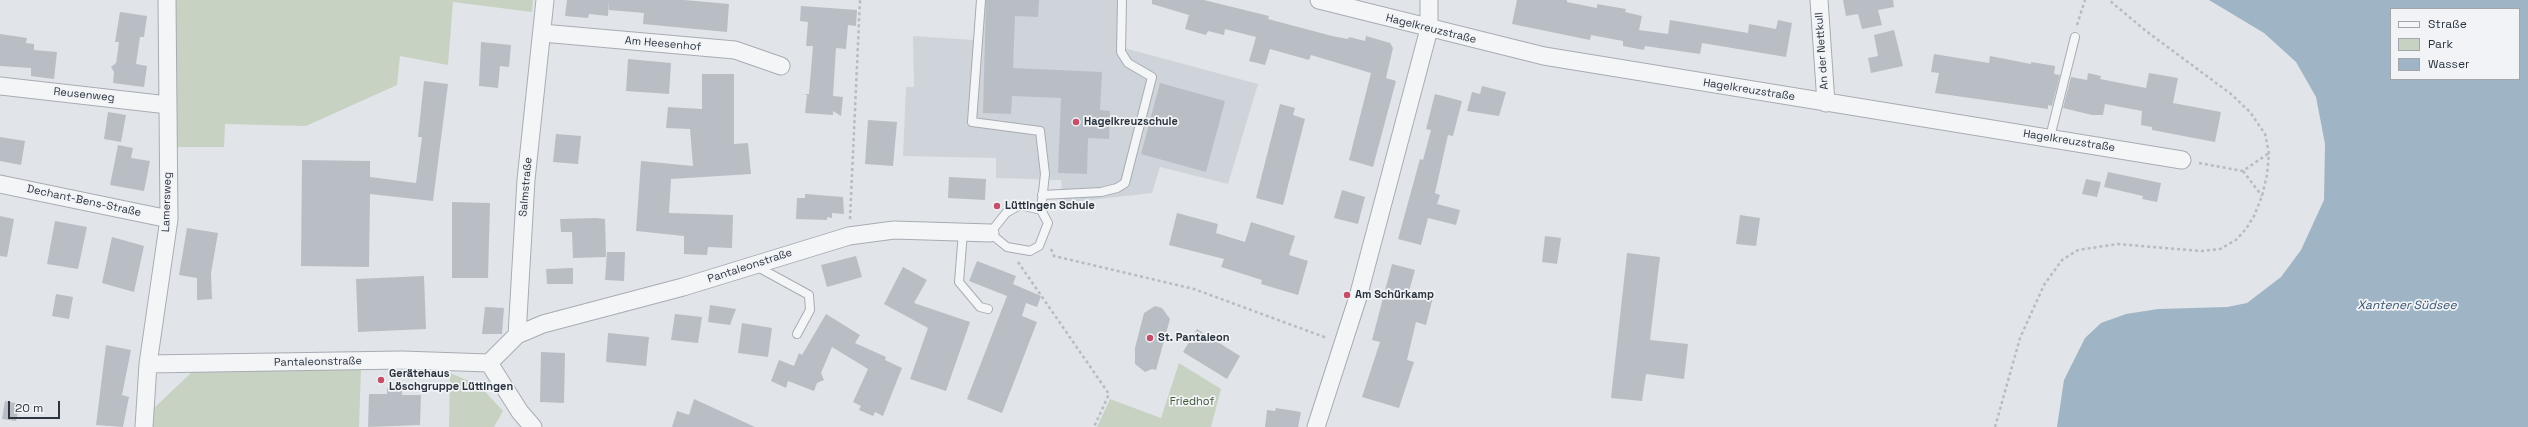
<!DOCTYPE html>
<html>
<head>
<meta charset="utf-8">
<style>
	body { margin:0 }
	#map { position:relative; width:2528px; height:427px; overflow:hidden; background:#e1e5e9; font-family:"Space Grotesk",sans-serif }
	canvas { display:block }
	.legend { position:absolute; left:2390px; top:8px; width:130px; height:72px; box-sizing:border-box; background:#f1f3f6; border:1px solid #a2a7ad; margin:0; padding:5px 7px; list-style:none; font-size:12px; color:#2b343f }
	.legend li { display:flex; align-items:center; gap:8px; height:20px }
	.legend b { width:20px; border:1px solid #a2a7ad }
	.scale { position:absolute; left:8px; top:401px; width:52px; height:18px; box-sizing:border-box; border:2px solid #2b343f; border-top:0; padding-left:5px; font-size:12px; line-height:14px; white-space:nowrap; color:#2b343f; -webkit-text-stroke:3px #f1f3f6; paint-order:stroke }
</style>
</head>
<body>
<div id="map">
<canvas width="2528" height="427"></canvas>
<ul class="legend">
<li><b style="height:5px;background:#f4f5f7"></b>Straße</li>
<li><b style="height:11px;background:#c8d2c3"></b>Park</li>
<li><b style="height:11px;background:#9fb5c6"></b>Wasser</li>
</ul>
<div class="scale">20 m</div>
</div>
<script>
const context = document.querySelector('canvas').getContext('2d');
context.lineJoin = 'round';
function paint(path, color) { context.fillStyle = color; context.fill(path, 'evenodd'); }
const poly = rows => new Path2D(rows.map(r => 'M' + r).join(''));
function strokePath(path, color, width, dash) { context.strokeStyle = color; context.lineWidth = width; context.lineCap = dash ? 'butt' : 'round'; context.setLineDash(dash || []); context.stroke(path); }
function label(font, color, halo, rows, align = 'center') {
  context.font = font + ' "Space Grotesk",sans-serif'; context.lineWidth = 3.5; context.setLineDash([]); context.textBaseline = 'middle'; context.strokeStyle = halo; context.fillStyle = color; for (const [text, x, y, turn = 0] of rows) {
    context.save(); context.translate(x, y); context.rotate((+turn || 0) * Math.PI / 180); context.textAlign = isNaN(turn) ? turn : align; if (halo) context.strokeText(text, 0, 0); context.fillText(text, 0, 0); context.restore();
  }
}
const built = poly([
	[976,0,1125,0,1124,48,1258,84,1228,184,1160,167,1152,193,1063,203,1061,180,996,178,996,158,903,156,906,87,914,87,913,36,974,40]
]);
const green = poly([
	[175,0,533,0,532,12,453,2,448,65,400,56,397,85,306,126,225,124,224,147,175,147],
	[1179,363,1221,389,1211,427,1097,427,1110,399,1161,418],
	[361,368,359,427,153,427,154,408,192,372],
	[450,373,479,385,503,411,494,427,449,427]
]);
const water = poly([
	[2209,0,2528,0,2528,427,2057,427,2064,380,2085,338,2101,323,2126,314,2158,309,2227,307,2247,303,2281,277,2301,250,2324,200,2325,144,2316,97,2296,62,2264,33],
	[2391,9,2519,9,2519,79,2391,79]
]);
const building = poly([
	[567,0,684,0,729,4,727,32,643,24,644,13,609,10,609,1,608,16,589,14,588,18,565,16],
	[986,0,1039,0,1038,17,1015,16,1013,68,1102,72,1100,110,1110,111,1109,139,1088,138,1087,174,1058,173,1061,98,1012,96,1011,114,983,113],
	[1152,0,1204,0,1269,16,1268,19,1332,36,1348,39,1349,37,1365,41,1366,36,1390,43,1393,48,1386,78,1396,81,1373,167,1349,160,1371,73,1311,55,1309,60,1270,49,1265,65,1249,61,1256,37,1225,29,1224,35,1208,31,1206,35,1185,29,1189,15,1152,4],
	[1517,0,1567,0,1567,2,1597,8,1597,4,1626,9,1625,12,1642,16,1639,30,1668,34,1670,20,1748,33,1749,24,1776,29,1778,20,1792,23,1786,57,1702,43,1700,54,1645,46,1644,50,1623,46,1623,41,1591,35,1590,40,1512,24],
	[1843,0,1893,0,1894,7,1878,10,1882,25,1862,29,1858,14,1846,16],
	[801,6,857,10,856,26,848,25,846,49,836,48,833,96,843,97,841,116,833,111,833,115,805,113,807,95,804,94,809,94,813,46,806,46,808,22,800,21],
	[120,12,147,16,144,37,140,37,136,64,147,66,144,87,113,83,114,72,111,67,116,63,117,57,119,42,115,42],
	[1894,30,1903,66,1871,73,1868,58,1878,56,1874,35],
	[0,34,27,38,26,43,34,44,34,50,57,52,54,79,31,76,31,68,0,66],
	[481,42,511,45,509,67,500,66,498,88,479,86],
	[1934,54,1989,63,1990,56,2031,64,2031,62,2055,66,2054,74,2060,75,2052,106,2048,105,2048,109,1935,93,1939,73,1931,72],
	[628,59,671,63,669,94,626,91],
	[2088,73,2101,76,2100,79,2146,88,2149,73,2178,78,2173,103,2221,112,2215,142,2152,130,2152,127,2141,125,2142,111,2105,104,2103,115,2092,115,2063,108,2071,77,2087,80],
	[702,74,734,74,734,144,748,143,751,174,671,179,669,213,733,215,732,248,708,247,707,255,684,254,684,236,636,231,641,161,693,166,690,129,666,128,668,107,702,109],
	[424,81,448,84,433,201,370,194,369,267,301,266,302,160,370,161,370,177,416,183,422,137,418,137],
	[1160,83,1225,101,1206,172,1141,154],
	[1482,86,1506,92,1499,116,1467,111,1472,92,1480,94],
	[1435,94,1462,101,1453,136,1448,135,1435,193,1440,195,1437,204,1460,210,1456,225,1428,218,1421,245,1398,239,1420,159,1423,160,1431,130,1426,129],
	[1280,104,1295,108,1293,115,1305,119,1283,205,1256,198],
	[108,112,126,115,121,142,104,139],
	[868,120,897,122,893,166,865,164],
	[556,134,581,136,578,164,553,162],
	[0,137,25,141,21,165,0,161],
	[118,145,133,148,131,158,150,161,144,191,110,185],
	[2108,172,2161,183,2157,202,2142,199,2143,196,2104,187],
	[949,177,986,179,985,200,948,198],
	[2086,179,2101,182,2097,197,2082,194],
	[1342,190,1365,197,1358,224,1334,218],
	[805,194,843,197,844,214,832,213,832,218,827,217,827,220,796,219,797,198,805,198],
	[452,202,490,203,488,278,452,278],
	[1177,213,1218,224,1216,233,1245,242,1251,222,1295,236,1289,255,1308,261,1298,295,1261,284,1262,280,1221,267,1224,259,1169,245],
	[1740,215,1760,218,1756,246,1736,244],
	[0,216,14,219,7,257,0,256],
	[596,218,605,219,606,257,573,258,572,232,561,232,560,219],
	[55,221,87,227,78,269,47,264],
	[187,228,218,233,211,273,212,299,197,300,197,278,179,275],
	[1545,236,1561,238,1557,264,1542,262],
	[112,237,144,246,134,292,102,283],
	[607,252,625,252,624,281,605,280],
	[1627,253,1660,257,1650,340,1688,344,1684,379,1646,374,1642,401,1611,398],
	[856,256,862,277,827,287,821,265],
	[977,261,1016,276,1013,284,1041,296,1037,307,1026,303,1022,316,1037,322,1002,413,967,399,1007,296,969,281],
	[1392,264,1415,270,1409,291,1433,297,1426,325,1416,322,1407,360,1414,362,1399,408,1362,397,1380,342,1372,340],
	[903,267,927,280,914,303,970,322,946,391,910,379,928,328,884,304],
	[573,268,573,284,547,284,546,269],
	[424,276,426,329,358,332,356,279],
	[56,294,73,297,69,319,52,316],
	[710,305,736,309,730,325,708,322],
	[1155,306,1162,308,1170,319,1156,370,1152,369,1145,372,1135,364,1135,348,1144,313],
	[485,307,504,308,502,334,482,334],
	[675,314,702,317,698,343,671,340],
	[826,314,860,335,855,343,886,357,885,360,902,368,883,416,875,412,873,416,859,410,861,406,853,402,868,369,832,347,821,373,824,380,817,383,814,391,788,381,786,388,771,381,779,360,794,366,799,353,802,355],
	[742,323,772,328,768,357,738,353],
	[1197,329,1240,356,1227,379,1183,352],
	[608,333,649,337,646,366,606,362],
	[106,345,131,350,122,395,129,397,123,427,96,425],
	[541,352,565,353,564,403,540,402],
	[387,388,402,388,402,395,421,395,420,425,368,427,369,394,387,394],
	[694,399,755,427,672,427,677,411,689,415],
	[5,401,20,404,16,421,2,419],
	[1276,408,1301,412,1298,427,1265,427,1267,410,1275,411]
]);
const path = poly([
	[2077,25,2085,0],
	[2199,163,2243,171,2269,153],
	[2243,171,2262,196],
	[850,219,860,0],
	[1051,249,1054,256,1194,289,1327,338],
	[1018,262,1109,394,1094,427],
	[1995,427,2020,338,2044,285,2062,260,2078,250,2118,244,2201,251,2220,249,2236,240,2246,229,2254,216,2262,196,2267,175,2269,153,2265,134,2250,112,2231,94,2146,31,2109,0]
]);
const service = poly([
	[981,0,972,122,1040,131,1045,174,1041,210],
	[2050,137,2075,37],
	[1042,195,1101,192,1117,188,1125,183,1152,77,1128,63,1121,52,1122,0],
	[1020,205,1041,210,1048,223,1039,246,1030,251,1007,247,990,233,1006,213,1020,205],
	[963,232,959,282,980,307,988,309],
	[756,266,809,295,810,310,797,334]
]);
const minor = poly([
	[1319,0,1544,56,2182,160],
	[1819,0,1826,103],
	[542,33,735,50,781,66],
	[0,86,168,105],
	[0,184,169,219],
	[517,335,543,324,683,287,849,236,894,230,990,233],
	[489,363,517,335,526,180,545,0],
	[489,363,520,412,533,427],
	[148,364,402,360,489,363],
	[144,427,148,364,169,219,167,0],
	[1316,427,1358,297,1429,29,1429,0]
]);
const markers = [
	[1076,122,4,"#c54f69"],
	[997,206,4,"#c54f69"],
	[1347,295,4,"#c54f69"],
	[1150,338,4,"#c54f69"],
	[381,380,4,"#c54f69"]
];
const streetNames = [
	["Hagelkreuzstraße",1431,29,14],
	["Am Heesenhof",663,44,5],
	["An der Nettkull",1822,51,-94],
	["Hagelkreuzstraße",1749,90,9],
	["Reusenweg",84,95,6],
	["Hagelkreuzstraße",2069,141,9],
	["Salmstraße",526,187,-85],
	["Dechant-Bens-Straße",84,201,12],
	["Lamersweg",167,202,-88],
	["Pantaleonstraße",750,266,-18],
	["Pantaleonstraße",318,362,-1]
];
const poiNames = [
	["Hagelkreuzschule",1084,122],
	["Lüttingen Schule",1005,206],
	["Am Schürkamp",1355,295],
	["St. Pantaleon",1158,338],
	["Gerätehaus",389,374],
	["Löschgruppe Lüttingen",389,387]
];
const parkNames = [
	["Friedhof",1192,402]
];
const waterNames = [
	["Xantener Südsee",2407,306]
];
paint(built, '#cfd4db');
paint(green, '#c8d2c3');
paint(water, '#9fb5c6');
paint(building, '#b9bec5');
strokePath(service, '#a7acb3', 10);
strokePath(minor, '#a7acb3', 19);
strokePath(path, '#b8bbc0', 2.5, [3, 3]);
strokePath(service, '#f4f5f7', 8);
strokePath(minor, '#f4f5f7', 17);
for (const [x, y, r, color] of markers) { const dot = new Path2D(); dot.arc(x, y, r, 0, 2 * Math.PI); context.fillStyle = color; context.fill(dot); strokePath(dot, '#f1f3f6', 1.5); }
label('11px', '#2b343f', '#f1f3f6', streetNames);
label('bold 11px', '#2b343f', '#f1f3f6', poiNames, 'left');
label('11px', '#425a39', '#f1f3f6', parkNames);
label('italic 12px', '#375570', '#f1f3f6', waterNames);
</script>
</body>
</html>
